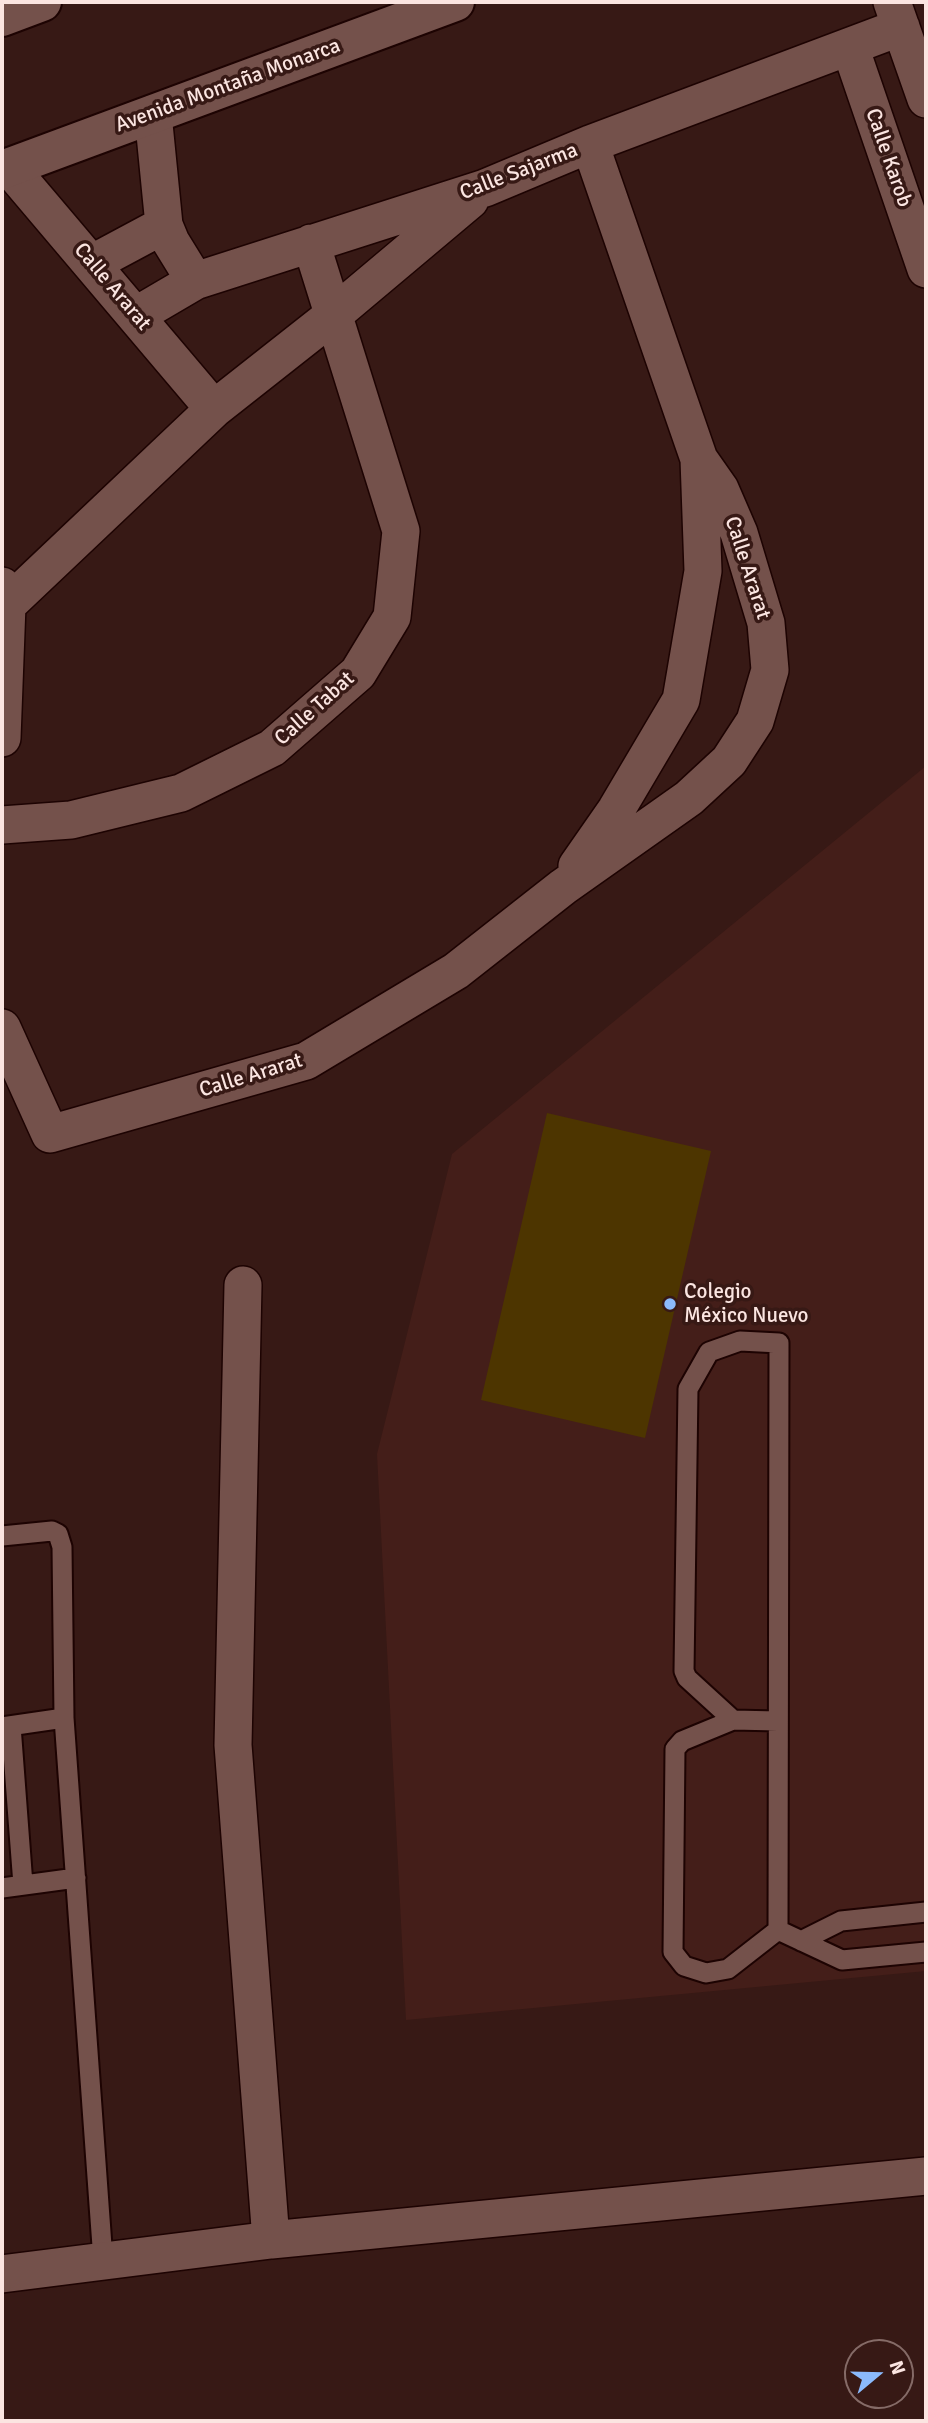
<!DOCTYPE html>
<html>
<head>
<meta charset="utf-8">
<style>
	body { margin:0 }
	#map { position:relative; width:928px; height:2423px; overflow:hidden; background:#371915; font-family:Signika,sans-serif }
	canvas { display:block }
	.frame { position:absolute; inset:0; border:4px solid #fbe5e1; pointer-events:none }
	.north { position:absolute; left:844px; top:2339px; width:70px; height:70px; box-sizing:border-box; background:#371915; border:2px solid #856b67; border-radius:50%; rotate:71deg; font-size:19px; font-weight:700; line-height:28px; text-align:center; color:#fbe5e1 }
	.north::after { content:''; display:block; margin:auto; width:24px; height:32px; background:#8bbafc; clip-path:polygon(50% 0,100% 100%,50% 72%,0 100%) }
</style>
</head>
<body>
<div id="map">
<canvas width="928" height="2423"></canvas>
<div class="frame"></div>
<div class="north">N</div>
</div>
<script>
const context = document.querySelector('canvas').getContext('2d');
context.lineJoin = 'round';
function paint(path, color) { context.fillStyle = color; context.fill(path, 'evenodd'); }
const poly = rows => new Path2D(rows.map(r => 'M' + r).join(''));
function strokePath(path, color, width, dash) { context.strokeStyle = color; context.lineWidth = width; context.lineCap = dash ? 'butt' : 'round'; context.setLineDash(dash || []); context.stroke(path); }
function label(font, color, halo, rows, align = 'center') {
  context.font = font + ' Signika,sans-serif'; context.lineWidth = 7; context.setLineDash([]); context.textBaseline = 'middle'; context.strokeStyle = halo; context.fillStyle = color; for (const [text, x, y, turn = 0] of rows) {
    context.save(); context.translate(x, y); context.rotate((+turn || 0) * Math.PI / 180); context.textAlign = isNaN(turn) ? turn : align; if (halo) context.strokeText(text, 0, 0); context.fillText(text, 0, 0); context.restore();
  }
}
const built = poly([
	[926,766,926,1971,406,2020,377,1454,452,1154]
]);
const green = poly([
	[547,1113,711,1151,645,1438,481,1400]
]);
const service = poly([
	[2,1536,52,1531,58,1534,62,1547,64,1718,103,2260],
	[733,1720,687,1678,684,1671,688,1389,709,1352,740,1341,779,1343,778,1930],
	[11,1726,23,1885],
	[2,1727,64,1718],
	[2,1888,76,1878],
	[778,1930,728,1969,706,1973,684,1966,673,1952,675,1749,682,1741,733,1720,778,1721],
	[778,1930,842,1960,926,1952],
	[801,1941,841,1921,926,1912]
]);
const minor = poly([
	[892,2,926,99],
	[850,47,926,269],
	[153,114,164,225,171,242,195,281],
	[9,167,214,409],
	[93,263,164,225],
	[137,315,195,281,485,188,590,144,901,27],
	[2,586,7,605,2,738],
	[7,605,214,409,332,316,470,200],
	[2,825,71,820,181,793,272,748,358,673,392,617,401,531,311,243],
	[577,866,616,810,681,700,703,571,699,459],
	[2,1028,50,1134,306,1061,456,971,563,887,689,798,729,761,755,721,770,670,766,623,739,533,720,489,699,459,590,144],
	[243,1285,233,1745,271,2240],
	[2,2274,271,2240,926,2176]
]);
const secondary = poly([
	[2,17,42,2],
	[2,170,455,2]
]);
const markers = [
	[670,1304,7,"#8bbafc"]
];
const streetNames = [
	["Avenida Montaña Monarca",228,86,-20],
	["Calle Karob",888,158,71],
	["Calle Sajarma",519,172,-21],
	["Calle Ararat",112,287,50],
	["Calle Ararat",747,568,72],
	["Calle Tabat",315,709,-42],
	["Calle Ararat",251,1076,-17]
];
const poiNames = [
	["Colegio",684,1292],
	["México Nuevo",684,1316]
];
paint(built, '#441e19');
paint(green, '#4d3500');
strokePath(service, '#1d0302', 23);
strokePath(minor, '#1d0302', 40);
strokePath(secondary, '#1d0302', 42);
strokePath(service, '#74514b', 19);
strokePath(minor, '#74514b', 37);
strokePath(secondary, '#74514b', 38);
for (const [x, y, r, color] of markers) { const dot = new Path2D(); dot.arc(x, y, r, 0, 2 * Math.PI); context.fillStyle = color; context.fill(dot); strokePath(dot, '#371915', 2.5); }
label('21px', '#fbe5e1', '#371915', streetNames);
label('21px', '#fbe5e1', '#371915', poiNames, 'left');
</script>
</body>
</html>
